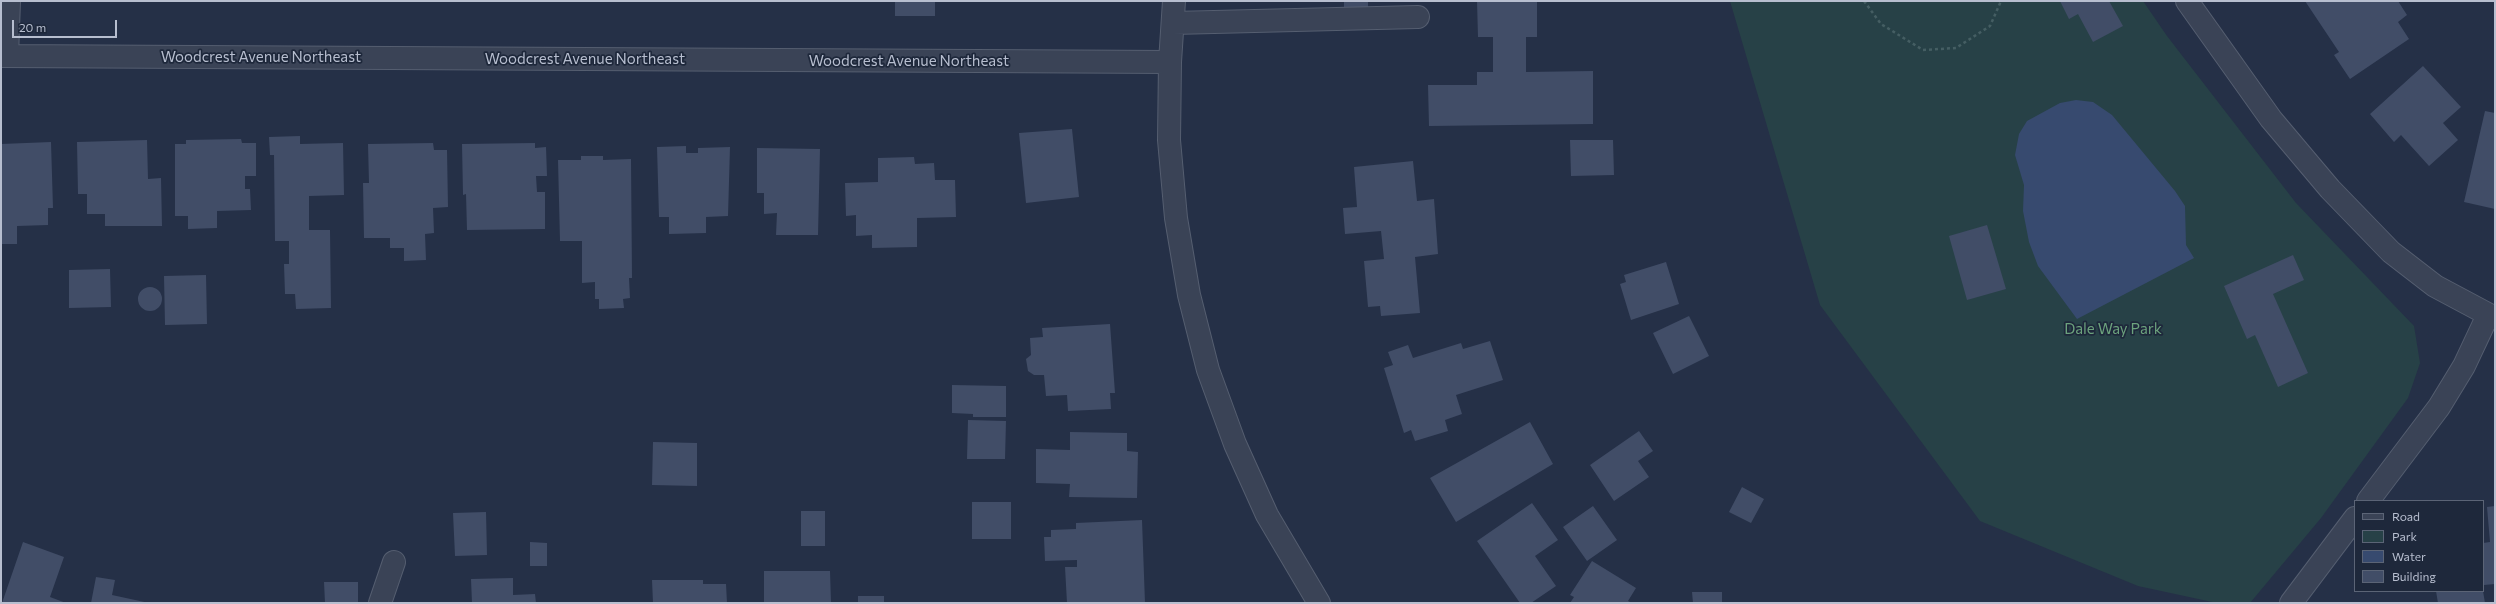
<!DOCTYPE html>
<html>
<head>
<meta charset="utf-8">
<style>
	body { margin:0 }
	#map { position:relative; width:2496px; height:604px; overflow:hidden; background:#253047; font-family:Commissioner,sans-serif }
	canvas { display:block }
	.frame { position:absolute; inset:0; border:2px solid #b7becf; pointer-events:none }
	.legend { position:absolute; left:2354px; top:500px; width:130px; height:92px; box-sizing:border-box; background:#1e283b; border:1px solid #5b6476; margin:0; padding:5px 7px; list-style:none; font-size:12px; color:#b7becf }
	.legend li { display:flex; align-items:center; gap:8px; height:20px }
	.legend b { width:20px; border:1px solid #5b6476 }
	.scale { position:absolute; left:12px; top:20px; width:105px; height:18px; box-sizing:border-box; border:2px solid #b7becf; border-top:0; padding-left:5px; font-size:12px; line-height:14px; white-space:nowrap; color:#b7becf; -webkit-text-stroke:3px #1e283b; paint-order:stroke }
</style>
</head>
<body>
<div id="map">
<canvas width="2496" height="604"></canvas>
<div class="frame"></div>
<ul class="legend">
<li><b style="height:5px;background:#3a4356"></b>Road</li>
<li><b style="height:11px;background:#274147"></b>Park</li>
<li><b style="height:11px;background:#374a6f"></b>Water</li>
<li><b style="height:11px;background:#414d67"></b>Building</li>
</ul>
<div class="scale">20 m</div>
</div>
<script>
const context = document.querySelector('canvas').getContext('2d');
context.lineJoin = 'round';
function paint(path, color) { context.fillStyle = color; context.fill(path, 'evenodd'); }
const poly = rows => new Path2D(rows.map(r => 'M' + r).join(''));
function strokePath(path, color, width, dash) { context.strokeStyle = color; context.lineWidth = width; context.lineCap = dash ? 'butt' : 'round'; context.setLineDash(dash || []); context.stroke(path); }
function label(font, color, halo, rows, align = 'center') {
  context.font = font + ' Commissioner,sans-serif'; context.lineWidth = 3.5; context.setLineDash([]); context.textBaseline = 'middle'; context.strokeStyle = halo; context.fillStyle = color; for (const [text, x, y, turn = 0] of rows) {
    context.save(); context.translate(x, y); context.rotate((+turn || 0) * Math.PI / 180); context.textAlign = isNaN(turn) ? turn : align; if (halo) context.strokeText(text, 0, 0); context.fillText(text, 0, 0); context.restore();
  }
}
const green = poly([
	[1730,1,2143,1,2167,36,2296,203,2414,326,2420,363,2408,398,2321,518,2250,603,2217,603,2138,586,1980,521,1820,305]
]);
const water = poly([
	[2076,100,2093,102,2112,115,2175,191,2185,206,2186,245,2194,258,2077,319,2038,266,2029,242,2023,211,2024,185,2015,155,2019,134,2027,121,2060,103]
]);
const building = poly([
	[895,1,935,1,935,16,895,16],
	[1344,1,1368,1,1368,13,1344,14],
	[1477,1,1537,1,1537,37,1526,37,1526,72,1593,71,1593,124,1429,126,1428,85,1477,85,1477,72,1493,72,1493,37,1478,37],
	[2060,1,2109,1,2123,26,2093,42,2078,14,2069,19],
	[2305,1,2398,1,2407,15,2398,22,2409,39,2350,79,2334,55,2339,52],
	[2423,66,2461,107,2443,123,2458,140,2429,166,2401,135,2394,142,2370,114],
	[2485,111,2495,113,2495,209,2464,202],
	[1072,129,1079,197,1026,203,1019,133],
	[300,136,300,144,343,143,344,195,309,196,309,230,330,230,331,308,296,309,295,294,285,294,284,264,289,264,289,241,275,241,274,155,270,155,269,137],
	[241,139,242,143,256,143,256,176,245,176,245,189,250,189,251,210,217,211,217,228,188,229,188,216,175,216,175,144,186,144,186,140],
	[147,140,148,179,161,178,162,226,105,226,105,214,87,214,87,194,78,194,77,142],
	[1570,140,1613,140,1614,175,1571,176],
	[51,142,53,208,48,208,48,225,17,226,17,244,1,244,1,144],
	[433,143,434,150,447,150,448,207,433,208,434,233,425,234,426,260,404,261,404,248,390,248,390,238,364,238,363,183,369,183,368,144],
	[535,143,535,148,546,147,547,176,536,176,537,192,545,192,545,229,467,230,466,194,463,195,462,144],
	[686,146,686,153,698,153,698,148,730,147,728,216,706,217,706,233,669,234,669,217,659,217,657,147],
	[757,148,820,149,818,235,776,235,777,213,764,214,764,193,757,193],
	[581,156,603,156,603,160,631,159,632,278,629,278,630,298,623,299,624,308,599,309,599,299,595,299,595,282,582,283,582,241,560,241,558,160,581,160],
	[914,157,915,164,934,163,935,180,955,180,956,217,917,218,917,247,872,248,872,235,856,236,856,215,846,216,845,183,878,182,878,158],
	[1413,161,1417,201,1434,199,1438,254,1415,257,1420,313,1381,316,1380,306,1368,307,1364,261,1384,259,1381,231,1345,234,1343,208,1357,207,1354,167],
	[1987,225,2006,289,1967,300,1949,236],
	[2293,255,2304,280,2273,294,2308,373,2278,387,2255,335,2247,339,2224,286],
	[1666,262,1679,304,1631,320,1620,284,1626,282,1624,275],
	[110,269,111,307,69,308,69,270],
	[206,275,207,324,165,325,164,276],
	'138 299a12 12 0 1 1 24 0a12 12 0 1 1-24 0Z',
	[1689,316,1709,356,1673,374,1653,333],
	[1110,324,1115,393,1110,393,1111,409,1068,411,1067,395,1046,396,1044,375,1034,375,1028,371,1026,359,1031,355,1030,338,1043,337,1042,328],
	[1490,341,1503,380,1456,395,1462,414,1445,420,1448,431,1415,441,1411,430,1404,433,1384,368,1393,365,1388,352,1408,345,1413,358,1461,343,1463,349],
	[952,385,1006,386,1006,417,973,417,973,414,952,413],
	[968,420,1006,421,1005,459,967,459],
	[1530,422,1553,464,1456,522,1430,478],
	[1639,431,1653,451,1638,461,1649,477,1614,501,1590,465],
	[1070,432,1127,433,1127,451,1138,452,1137,498,1069,497,1070,484,1036,483,1036,449,1070,450],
	[653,442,697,443,697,486,652,485],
	[1742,487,1764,499,1751,523,1729,512],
	[972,502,1011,502,1011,539,972,539],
	[1532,503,1558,540,1535,556,1556,586,1531,603,1520,603,1477,541],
	[1593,506,1617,540,1587,561,1563,527],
	[2495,506,2495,584,2484,585,2483,543,2490,542,2487,507],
	[801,511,825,511,825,546,801,546],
	[486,512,487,555,455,556,453,513],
	[1142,520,1145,603,1067,603,1065,567,1077,567,1077,560,1045,561,1044,537,1051,537,1051,530,1076,529,1076,523],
	[23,542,64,557,50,597,66,603,2,603],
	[530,542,547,543,547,566,530,566],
	[1592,561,1636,588,1628,601,1632,603,1570,603,1574,597,1570,595],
	[764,571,830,571,831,603,764,603],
	[96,577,115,580,112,595,149,603,91,603],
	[513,578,513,595,535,594,536,603,472,603,471,579],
	[652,580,703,580,703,584,726,584,727,603,653,603],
	[324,582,358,582,358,603,325,603],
	[2436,591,2483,591,2485,603,2438,603],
	[1692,592,1722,592,1722,603,1693,603],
	[858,596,884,596,884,603,858,603]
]);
const path = poly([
	[1864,1,1881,24,1923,50,1956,48,1990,26,2001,1]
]);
const minor = poly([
	[1174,1,1170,62,1169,140,1176,218,1189,295,1208,370,1235,444,1267,515,1319,603],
	[2187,1,2271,119,2330,189,2391,252,2435,286,2495,318],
	[1173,23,1418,17],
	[1,56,1170,62],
	[7,56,9,1],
	[2368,501,2439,407,2464,366,2488,315],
	[380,603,394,562],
	[2291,603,2355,518]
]);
const streetNames = [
	["Woodcrest Avenue Northeast",261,57],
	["Woodcrest Avenue Northeast",585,59],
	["Woodcrest Avenue Northeast",909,61]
];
const parkNames = [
	["Dale Way Park",2113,329]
];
paint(green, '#274147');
paint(water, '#374a6f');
paint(building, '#414d67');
strokePath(minor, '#555e70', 24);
strokePath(path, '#455e63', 2.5, [3, 3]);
strokePath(minor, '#3a4356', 22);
label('15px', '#b7becf', '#1e283b', streetNames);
label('15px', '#6ca27d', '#1e283b', parkNames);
</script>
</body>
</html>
